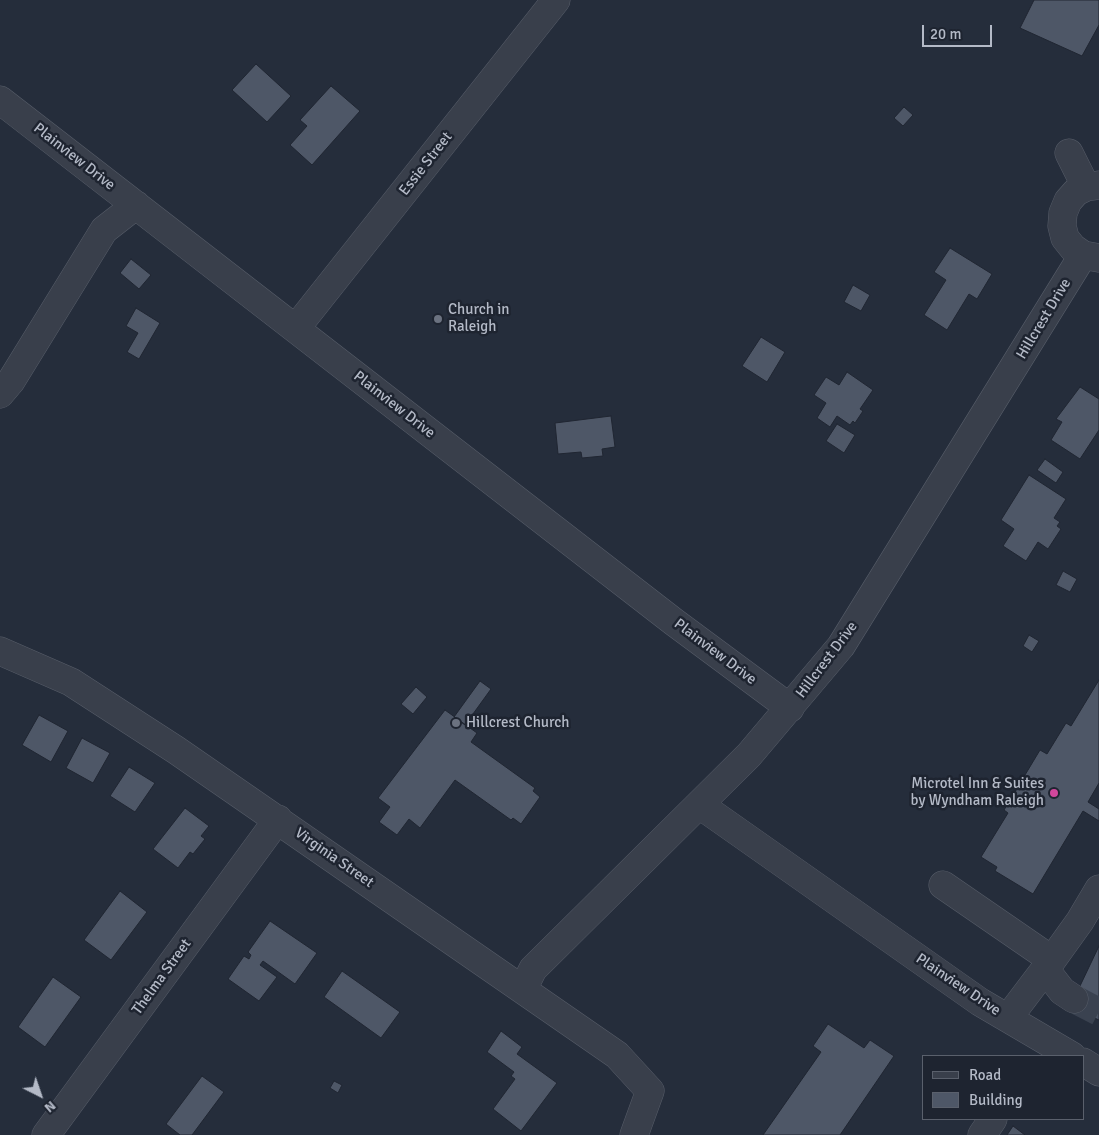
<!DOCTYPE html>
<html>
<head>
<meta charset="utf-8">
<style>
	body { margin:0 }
	#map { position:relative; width:1099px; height:1135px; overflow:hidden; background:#252d3b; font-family:Signika,sans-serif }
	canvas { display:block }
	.legend { position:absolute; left:922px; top:1055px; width:162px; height:65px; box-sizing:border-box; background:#1e2430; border:1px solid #5a606c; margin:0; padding:6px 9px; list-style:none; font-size:15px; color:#b4bac7 }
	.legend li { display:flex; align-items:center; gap:10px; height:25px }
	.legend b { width:25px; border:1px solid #5a606c }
	.north { position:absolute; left:15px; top:1070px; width:50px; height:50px; -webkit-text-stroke:4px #1e2430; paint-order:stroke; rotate:139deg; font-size:14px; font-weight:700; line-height:20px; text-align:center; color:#b4bac7 }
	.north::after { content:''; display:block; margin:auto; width:18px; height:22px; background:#b4bac7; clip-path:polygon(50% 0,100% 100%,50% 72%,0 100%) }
	.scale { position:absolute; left:922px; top:25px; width:70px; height:22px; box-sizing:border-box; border:2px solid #b4bac7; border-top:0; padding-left:6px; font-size:15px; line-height:18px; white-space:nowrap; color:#b4bac7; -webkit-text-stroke:4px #1e2430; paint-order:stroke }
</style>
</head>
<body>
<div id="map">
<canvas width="1099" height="1135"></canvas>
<ul class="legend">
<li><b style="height:6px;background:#393f4b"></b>Road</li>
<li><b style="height:14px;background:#4e5767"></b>Building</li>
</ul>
<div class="north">N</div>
<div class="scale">20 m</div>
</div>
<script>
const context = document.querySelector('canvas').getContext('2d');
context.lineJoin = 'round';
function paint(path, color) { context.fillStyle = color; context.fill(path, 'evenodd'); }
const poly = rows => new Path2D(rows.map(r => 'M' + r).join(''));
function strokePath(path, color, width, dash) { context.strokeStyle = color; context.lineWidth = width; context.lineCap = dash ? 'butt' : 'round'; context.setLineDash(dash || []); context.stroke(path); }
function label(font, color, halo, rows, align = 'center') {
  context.font = font + ' Signika,sans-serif'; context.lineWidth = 5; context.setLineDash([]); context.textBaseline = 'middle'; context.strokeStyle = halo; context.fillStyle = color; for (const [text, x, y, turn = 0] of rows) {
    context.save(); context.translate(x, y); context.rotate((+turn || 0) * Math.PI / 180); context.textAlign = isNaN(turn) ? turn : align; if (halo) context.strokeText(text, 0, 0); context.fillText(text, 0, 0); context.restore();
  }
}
const building = poly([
	[1034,0,1099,0,1099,25,1082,56,1020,28,1034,0],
	[256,64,291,96,267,122,232,90,256,64],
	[331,86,360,111,312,165,290,145,307,126,300,120,331,86],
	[904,107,913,115,903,126,894,118,904,107],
	[950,248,992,274,977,299,969,294,947,330,924,315,946,280,934,272,950,248],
	[131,259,151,275,139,289,120,273,131,259],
	[853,285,870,295,861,311,844,302,853,285],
	[136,308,160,323,139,359,127,352,138,333,126,326,136,308],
	[761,337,785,352,767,382,742,366,761,337],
	[847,372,873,390,860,409,863,411,855,423,853,421,850,425,837,416,830,427,817,418,826,403,814,395,826,377,839,385,847,372],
	[1080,387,1099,399,1099,430,1080,459,1051,440,1062,422,1056,419,1080,387],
	[611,416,615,447,602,449,603,456,582,458,581,452,558,454,555,423,611,416],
	[837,424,855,435,844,453,826,441,837,424],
	[1045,459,1063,472,1056,483,1037,470,1045,459],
	[1029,475,1066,499,1054,518,1060,522,1057,526,1061,529,1048,549,1038,542,1026,561,1003,546,1014,529,1001,520,1029,475],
	[1063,571,1077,579,1070,592,1056,585,1063,571],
	[1029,635,1039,641,1032,652,1023,646,1029,635],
	[1099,680,1099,783,1088,802,1099,809,1099,821,1083,811,1033,894,995,871,997,867,981,857,1008,813,1004,810,1040,750,1047,754,1066,723,1071,726,1099,680],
	[480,681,491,689,465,725,454,717,480,681],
	[416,687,427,697,413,714,401,704,416,687],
	[445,710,477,733,471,742,535,788,533,791,540,797,521,824,513,818,511,820,455,780,420,828,409,819,397,835,379,822,390,807,378,798,445,710],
	[39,715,68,731,51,762,22,745,39,715],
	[82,738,110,753,93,783,66,768,82,738],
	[129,767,155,783,135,812,110,796,129,767],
	[185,808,209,826,201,836,205,839,193,854,190,852,178,868,153,849,185,808],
	[120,891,147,912,111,960,84,940,120,891],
	[270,921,317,953,295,984,263,961,260,965,277,977,259,1001,228,979,244,956,249,959,251,955,248,952,270,921],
	[1099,946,1099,1020,1070,1007,1099,946],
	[342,971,400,1012,381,1038,324,997,342,971],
	[53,977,81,997,45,1047,18,1027,53,977],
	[828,1024,864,1048,870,1040,894,1056,840,1135,763,1135,821,1052,813,1046,828,1024],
	[501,1031,522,1047,517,1054,557,1083,521,1131,493,1109,515,1079,511,1076,514,1072,487,1052,501,1031],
	[202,1076,224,1092,192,1135,180,1135,166,1124,202,1076],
	[334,1081,342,1085,338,1093,330,1088,334,1081],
	[1013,1126,1025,1135,1007,1135,1013,1126]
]);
const minorTunnel = poly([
	[1074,999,1099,1012]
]);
const minor = poly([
	[0,100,674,622,790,708],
	[1069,153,1086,187],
	[1099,185,1086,187,1076,192,1068,201,1063,213,1062,226,1065,238,1073,248,1083,255,1099,258],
	[296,328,556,0],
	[0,394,11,381,104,230,136,205],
	[0,651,71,682,176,750,617,1055,650,1091,634,1135],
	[700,805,980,1002,1072,1056],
	[943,885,1052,960,1080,921,1099,889],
	[1045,969,1062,991,1074,999],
	[523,989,533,969,749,755,841,646,1083,255],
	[1008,1018,1052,960],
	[1083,1062,1099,1072],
	[46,1135,278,819],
	[982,1135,993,1119]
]);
const markers = [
	[438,319,5,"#6b7280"],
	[456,723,5,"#6b7280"],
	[1054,793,5,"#d1479c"]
];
const streetNames = [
	["Plainview Drive",74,157,38],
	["Essie Street",426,164,-52],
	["Hillcrest Drive",1044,319,-59],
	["Plainview Drive",394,405,38],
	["Plainview Drive",715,652,37],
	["Hillcrest Drive",827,660,-53],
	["Virginia Street",334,858,35],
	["Thelma Street",162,977,-54],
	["Plainview Drive",958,985,34]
];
const poiNames = [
	["Church in",448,310],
	["Raleigh",448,327],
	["Hillcrest Church",466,723],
	["Microtel Inn & Suites",1044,784,"right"],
	["by Wyndham Raleigh",1044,801,"right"]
];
paint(building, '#4e5767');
strokePath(building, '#202632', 1);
strokePath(minorTunnel, '#3a4250', 28, [28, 14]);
strokePath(minor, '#575d69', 29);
strokePath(minor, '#393f4b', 28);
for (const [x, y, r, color] of markers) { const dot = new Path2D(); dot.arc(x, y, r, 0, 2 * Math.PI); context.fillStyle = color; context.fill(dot); strokePath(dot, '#1e2430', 2); }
label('15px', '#b4bac7', '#1e2430', streetNames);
label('15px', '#b4bac7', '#1e2430', poiNames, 'left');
</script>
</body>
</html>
